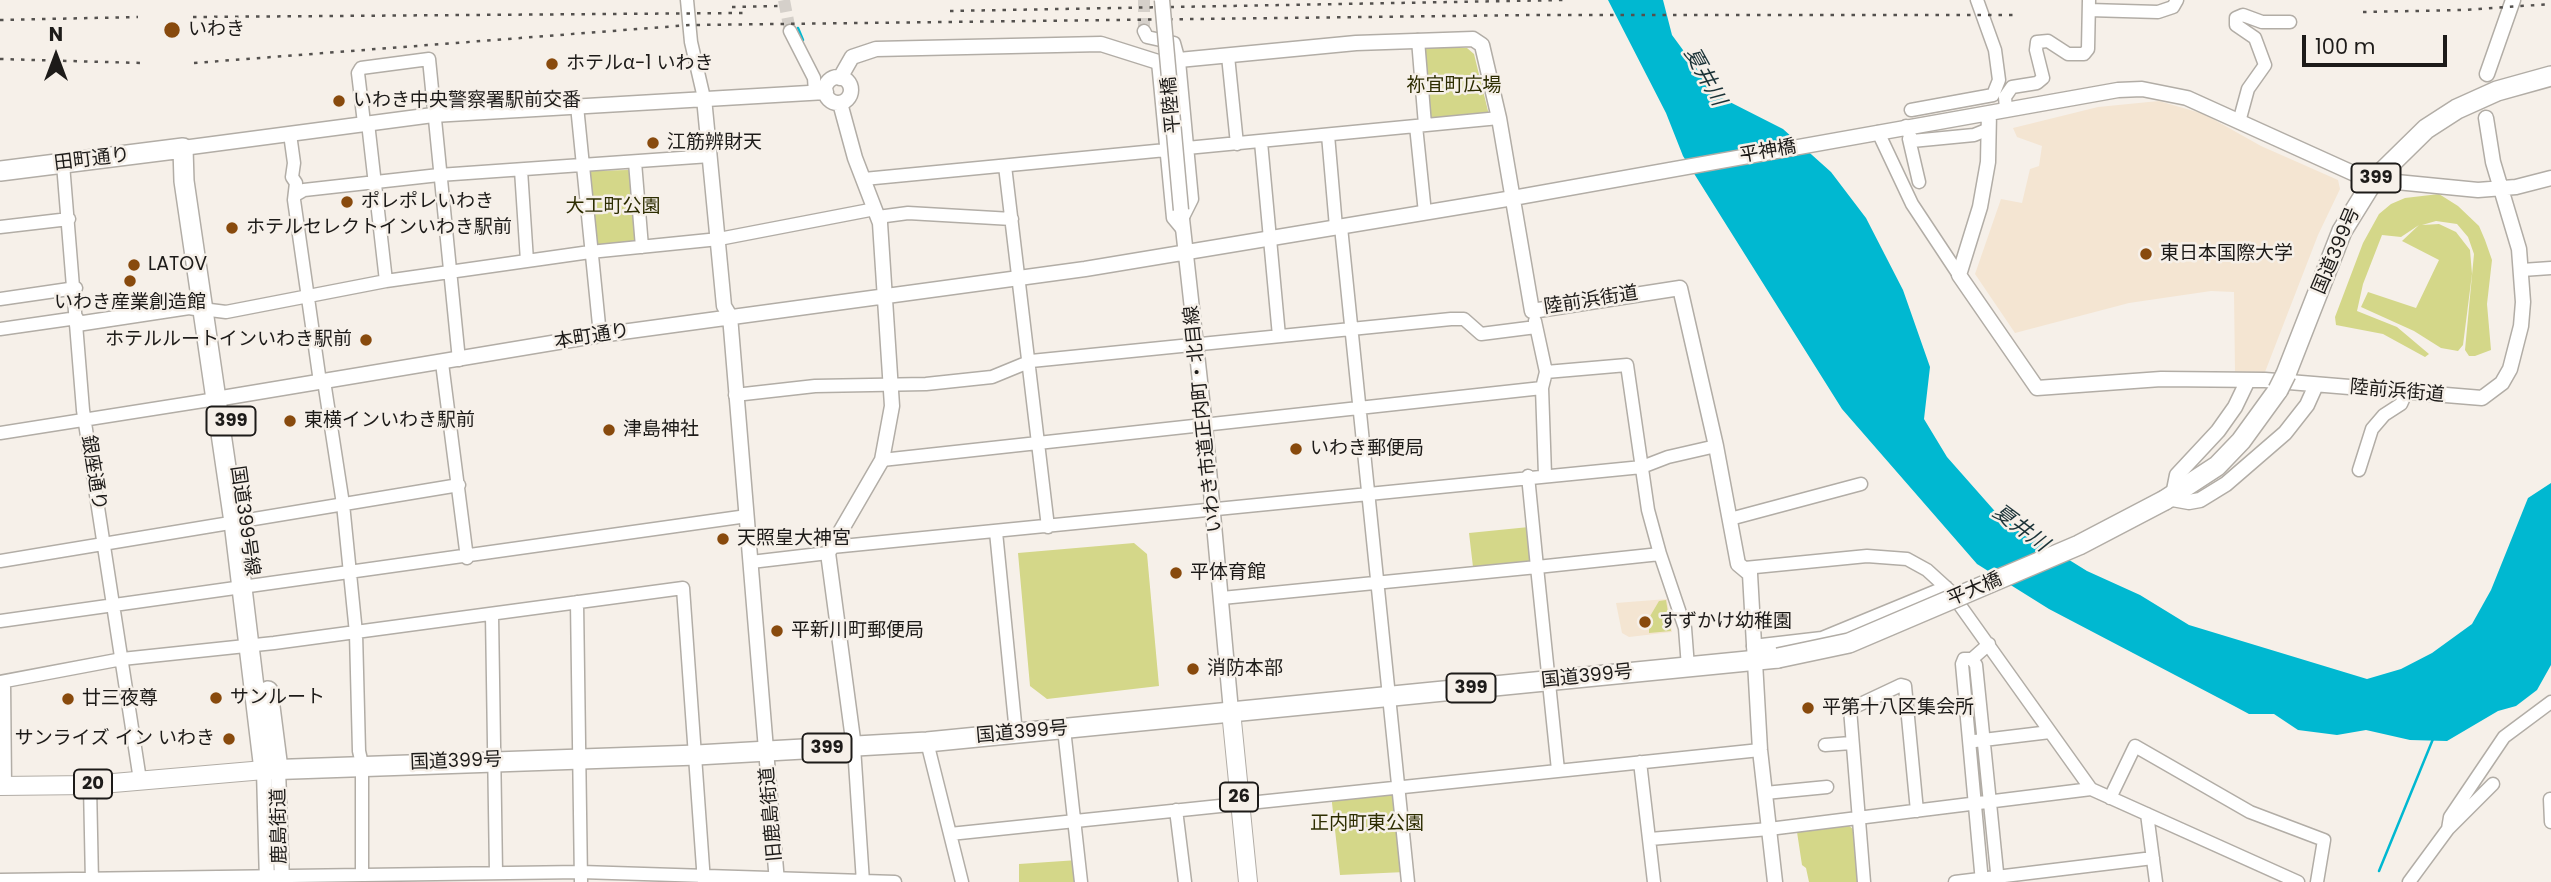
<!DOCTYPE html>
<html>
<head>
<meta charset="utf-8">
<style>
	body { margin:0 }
	#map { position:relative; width:2551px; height:882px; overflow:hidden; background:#f6f0e9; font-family:Poppins,sans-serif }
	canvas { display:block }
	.north { position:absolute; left:21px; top:21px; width:70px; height:70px; -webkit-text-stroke:5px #f6f0e9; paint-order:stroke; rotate:0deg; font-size:19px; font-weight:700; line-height:28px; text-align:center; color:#1d1b19 }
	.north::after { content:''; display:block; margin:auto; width:24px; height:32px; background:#1d1b19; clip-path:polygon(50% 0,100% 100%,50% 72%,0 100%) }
	.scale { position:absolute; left:2302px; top:35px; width:145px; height:32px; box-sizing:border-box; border:4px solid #1d1b19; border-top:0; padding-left:9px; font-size:21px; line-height:24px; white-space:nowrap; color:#1d1b19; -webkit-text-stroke:5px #f6f0e9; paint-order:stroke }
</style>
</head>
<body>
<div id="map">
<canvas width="2551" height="882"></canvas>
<div class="north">N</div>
<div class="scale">100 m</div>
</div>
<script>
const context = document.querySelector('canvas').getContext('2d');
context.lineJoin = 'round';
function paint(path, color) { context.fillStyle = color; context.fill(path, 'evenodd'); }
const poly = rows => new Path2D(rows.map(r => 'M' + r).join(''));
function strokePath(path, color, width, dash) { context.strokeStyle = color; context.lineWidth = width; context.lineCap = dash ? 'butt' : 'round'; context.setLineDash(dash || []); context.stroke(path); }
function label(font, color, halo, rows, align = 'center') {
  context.font = font + ' Poppins,"Noto Sans JP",sans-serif'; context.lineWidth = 5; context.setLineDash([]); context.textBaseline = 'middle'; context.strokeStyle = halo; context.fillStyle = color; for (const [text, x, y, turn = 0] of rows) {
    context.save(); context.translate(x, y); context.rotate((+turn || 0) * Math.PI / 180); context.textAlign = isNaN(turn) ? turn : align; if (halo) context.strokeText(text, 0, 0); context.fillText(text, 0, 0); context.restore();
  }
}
const education = poly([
	[2159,101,2204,114,2261,146,2338,180,2340,189,2318,235,2265,372,2235,373,2234,292,2211,291,2129,303,2015,333,1975,274,2001,199,2022,203,2030,169,2039,166,2042,146,2017,137,2013,128,2098,107],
	[1667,599,1672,632,1629,637,1622,633,1616,603]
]);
const green = poly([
	[1422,48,1467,48,1474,54,1489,115,1430,119],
	[628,170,632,172,638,240,597,246,593,243,588,175,590,171],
	[2439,194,2458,206,2479,226,2485,240,2492,260,2487,304,2491,350,2475,356,2469,356,2465,350,2474,254,2468,237,2457,224,2436,221,2422,225,2439,224,2456,232,2470,250,2472,274,2463,345,2458,351,2441,348,2414,331,2361,307,2368,292,2416,308,2439,260,2402,241,2419,225,2401,237,2382,235,2363,284,2357,311,2397,327,2429,354,2425,357,2383,334,2336,325,2335,317,2363,243,2379,214,2391,204,2405,198],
	[1529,527,1533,557,1529,561,1473,567,1469,533],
	[1134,543,1147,554,1159,686,1047,699,1030,686,1018,553],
	[1666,600,1671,631,1649,633,1649,618,1659,601],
	[1395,786,1405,872,1340,875,1331,794],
	[1848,825,1853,829,1859,882,1809,882,1806,868,1802,865,1797,832],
	[1078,860,1080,882,1019,882,1019,864]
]);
const water = poly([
	[1608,0,1663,0,1672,35,1716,95,1783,129,1831,172,1866,218,1903,290,1930,367,1924,419,1947,457,2000,517,2087,571,2140,595,2189,625,2367,679,2401,669,2432,653,2472,624,2491,590,2528,498,2551,483,2551,665,2537,690,2516,706,2498,711,2447,741,2410,740,2366,730,2337,735,2298,730,2274,714,2249,714,2236,707,2049,609,1977,564,1842,409,1683,156,1666,113]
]);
const stream = poly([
	[798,28,803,40],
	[2379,871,2433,739]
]);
const minorTunnel = poly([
	[784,0,790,31],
	[1144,0,1144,31]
]);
const minor = poly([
	[687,0,691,42,704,98],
	[2089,10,2158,12,2173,7,2177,0],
	[790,31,814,78,815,92],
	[1144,31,1147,37,1174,43,1179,61,1192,199,1182,219],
	[1418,40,1425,125],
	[1228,56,1237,144],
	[1158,62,1173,218,1183,230],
	[577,106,600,335],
	[2006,109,2005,97,2012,87,2037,83,2043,78,2036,50,2037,42,2048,41,2068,54,2084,54,2088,49,2089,0],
	[1911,110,1993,95,1999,80,1995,50,1977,0],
	[2239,122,2248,89,2265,65,2255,38,2236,25,2236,18,2243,15,2262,22,2290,22],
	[364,123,358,73,361,68,429,59,459,360],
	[368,123,386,281],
	[1416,126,1425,213],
	[1906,126,1912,141,1974,135,1989,129],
	[1878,132,1912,204,1959,275],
	[290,134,294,163,292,177,296,183,294,200,320,382],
	[1328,135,1336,227],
	[1909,139,1919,182],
	[1261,142,1279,336],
	[635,162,642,247],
	[63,164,83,410,140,780],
	[1005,166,1048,527],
	[521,170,527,261],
	[864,179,1499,118],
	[297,194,304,190,439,175,710,156],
	[878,217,908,213,1012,219],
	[0,227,69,219],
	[1341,227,1408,882],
	[2522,270,2551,268],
	[0,299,76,288],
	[202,309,226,312,386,281,590,252,719,239,875,209],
	[1535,321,1546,372,1542,388,1545,475],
	[0,329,77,318],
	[442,363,467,558],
	[1546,372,1627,365,1648,510,1660,554],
	[324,381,343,504,356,633,359,751,362,764,362,873],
	[735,395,815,386,926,384,992,377,1031,361,1451,319,1464,319,1481,334,1536,327],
	[0,433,216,399],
	[882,460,1542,388],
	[2359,470,2372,429,2384,415,2401,404,2406,393],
	[1528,476,1537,567,1660,554,1685,628,1688,667],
	[1730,519,1861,484],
	[996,532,1016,733],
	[832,547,1642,467,1668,457,1716,446],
	[0,561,459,485],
	[751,562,828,553],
	[1745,568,1867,556,1907,559,1927,570,1949,590,2091,789,2298,882],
	[1222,598,1537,567,1558,770],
	[577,602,581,882],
	[492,615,496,873],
	[0,621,747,516],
	[1753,646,1822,638,1946,587],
	[1972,659,1976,665,1998,882],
	[0,682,122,659,274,643,683,588,704,882],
	[4,682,5,786],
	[1064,729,1081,882],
	[1975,741,2050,732],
	[927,742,962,882],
	[1825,745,1851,743],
	[854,747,863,882],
	[1640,762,1654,882],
	[90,785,92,882],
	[1765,793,1827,787],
	[2110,798,2135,746,2250,812,2324,840,2317,882],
	[2550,799,2551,822],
	[1176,810,1185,882],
	[2147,814,2156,882],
	[2448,829,2450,817,2504,737,2551,702],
	[950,834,1760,750],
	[1650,839,1769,829,2091,789],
	[0,880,581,872,895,882],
	[1864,882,1850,709,1901,685,1905,686,1917,811],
	[1955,882,2153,858],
	[1982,882,1962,664,1964,659,1972,659,1989,644],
	[2409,882,2448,829,2493,784]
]);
const tertiary = poly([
	[2487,74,2513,0],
	'825 90a13 13 0 1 1 26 0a13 13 0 1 1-26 0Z',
	[840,78,852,57,876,49,1101,44,1158,62,1356,43,1473,39,1482,45,1499,118,1532,311,1680,288,1716,446,1738,564,1750,574,1760,750,1775,882],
	[704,98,724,306,730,316,777,882],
	[840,103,855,158,880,223,892,406,882,460,828,553,854,747],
	[1989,113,1988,162,1980,207,1959,275,2037,388,2161,379,2265,380,2482,398,2502,383,2510,369,2521,326,2523,302,2519,249,2493,162,2486,118],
	[183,148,433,115,826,92],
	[1181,210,1205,426,1231,711],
	[77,324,189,307,202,309],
	[216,399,600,335,1085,269,1513,198,2118,90,2142,89,2187,98,2366,179,2478,190,2516,187,2551,178],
	[2173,495,2177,475,2218,431,2235,407,2248,380],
	[2167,498,2189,502,2200,500,2226,484,2285,433,2307,405,2316,385],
	[278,769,282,882],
	[264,770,267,882]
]);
const primary = poly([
	[1231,711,1248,882],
	[0,786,90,785,264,770]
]);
const trunk = poly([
	[183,148,184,181,234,522,264,770,697,755,927,742,1778,658],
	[0,171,183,148],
	[2286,374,2342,231,2373,181,2426,129,2457,109,2497,91,2551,76],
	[2165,500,2217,466,2241,441,2278,390],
	[268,691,278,769]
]);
const rail = poly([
	[732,7,780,6],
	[950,11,1563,0],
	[2363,12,2463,10,2551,4],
	[193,17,744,13],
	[0,20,138,17],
	[0,59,141,63],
	[194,63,690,25,1536,15,2014,15]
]);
const tertiaryBridge = poly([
	[1162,0,1181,210]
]);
const trunkBridge = poly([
	[2278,390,2286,374],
	[1778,658,1849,643,2079,545,2165,500]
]);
const markers = [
	[172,30,9,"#884a0d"],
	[552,64,7,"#884a0d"],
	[339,101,7,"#884a0d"],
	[653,143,7,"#884a0d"],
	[347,202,7,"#884a0d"],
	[232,228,7,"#884a0d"],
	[2146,254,7,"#884a0d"],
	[134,265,7,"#884a0d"],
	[130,281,7,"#884a0d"],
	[366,340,7,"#884a0d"],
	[290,421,7,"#884a0d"],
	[609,430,7,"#884a0d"],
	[1296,449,7,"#884a0d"],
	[723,539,7,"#884a0d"],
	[1176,573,7,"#884a0d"],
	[1645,622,7,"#884a0d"],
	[777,631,7,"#884a0d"],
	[1193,669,7,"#884a0d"],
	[216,698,7,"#884a0d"],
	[68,699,7,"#884a0d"],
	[1808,708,7,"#884a0d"],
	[229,739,7,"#884a0d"]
];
const shields = [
	[2376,178,49],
	[231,421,49],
	[1471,688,49],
	[827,748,49],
	[93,784,38],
	[1239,797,38]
];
const shieldNames = [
	["399",2376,178],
	["399",231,421],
	["399",1471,688],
	["399",827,748],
	["20",93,784],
	["26",1239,797]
];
const poiNames = [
	["いわき",188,30],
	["ホテルα-1 いわき",566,64],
	["いわき中央警察署駅前交番",353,101],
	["江筋辨財天",667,143],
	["ポレポレいわき",361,202],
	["ホテルセレクトインいわき駅前",246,228],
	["東日本国際大学",2160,254],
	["LATOV",148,265],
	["いわき産業創造館",130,303,"center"],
	["ホテルルートインいわき駅前",352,340,"right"],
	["東横インいわき駅前",304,421],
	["津島神社",623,430],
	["いわき郵便局",1310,449],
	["天照皇大神宮",737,539],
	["平体育館",1190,573],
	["すずかけ幼稚園",1659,622],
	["平新川町郵便局",791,631],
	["消防本部",1207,669],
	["サンルート",230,698],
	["廿三夜尊",82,699],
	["平第十八区集会所",1822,708],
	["サンライズ イン いわき",215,739,"right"]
];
const parkNames = [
	["祢宜町広場",1454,86],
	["大工町公園",613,207],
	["正内町東公園",1367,824]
];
const streetNames = [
	["平陸橋",1172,105,-95],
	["平神橋",1768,152,-10],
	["田町通り",92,160,-7],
	["国道399号",2337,251,-67],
	["陸前浜街道",1591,301,-9],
	["本町通り",592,337,-9],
	["陸前浜街道",2397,392,5],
	["いわき市道正内町・北目線",1204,419,-96],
	["銀座通り",93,473,81],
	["国道399号線",244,521,82],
	["平大橋",1975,590,-23],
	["国道399号",1587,677,-6],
	["国道399号",1022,733,-5],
	["国道399号",456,762,-2],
	["旧鹿島街道",772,814,-95],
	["鹿島街道",280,826,-91]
];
const waterNames = [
	["夏井川",1704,77,61],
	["夏井川",2020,529,37]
];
paint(education, '#f4e5d2');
paint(green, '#d4d789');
paint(water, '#00b8d1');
strokePath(stream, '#00b8d1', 2.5);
strokePath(minorTunnel, '#d5d0ca', 12, [12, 6]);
strokePath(minor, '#b2ada6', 15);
strokePath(tertiary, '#b2ada6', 17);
strokePath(primary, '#b2ada6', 20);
strokePath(trunk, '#b2ada6', 22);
strokePath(minor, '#fff', 12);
strokePath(tertiary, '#fff', 14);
strokePath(primary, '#fff', 18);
strokePath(trunk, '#fff', 19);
strokePath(rail, '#54514e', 2.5, [3.5, 7]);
strokePath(tertiaryBridge, '#b2ada6', 17, []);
strokePath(trunkBridge, '#b2ada6', 22, []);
strokePath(tertiaryBridge, '#fff', 14);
strokePath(trunkBridge, '#fff', 19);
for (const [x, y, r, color] of markers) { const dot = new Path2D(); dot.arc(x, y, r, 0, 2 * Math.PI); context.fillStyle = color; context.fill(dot); strokePath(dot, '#f6f0e9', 2.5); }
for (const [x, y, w] of shields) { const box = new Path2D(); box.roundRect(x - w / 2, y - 14.5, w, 29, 5); context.fillStyle = '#f6f0e9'; context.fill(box); strokePath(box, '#1d1b19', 2); }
label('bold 18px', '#1d1b19', null, shieldNames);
label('19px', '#1d1b19', '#f6f0e9', poiNames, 'left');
label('19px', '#2d2d01', '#f6f0e9', parkNames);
label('19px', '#1d1b19', '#f6f0e9', streetNames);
label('italic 21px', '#1a3237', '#f6f0e9', waterNames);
</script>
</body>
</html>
